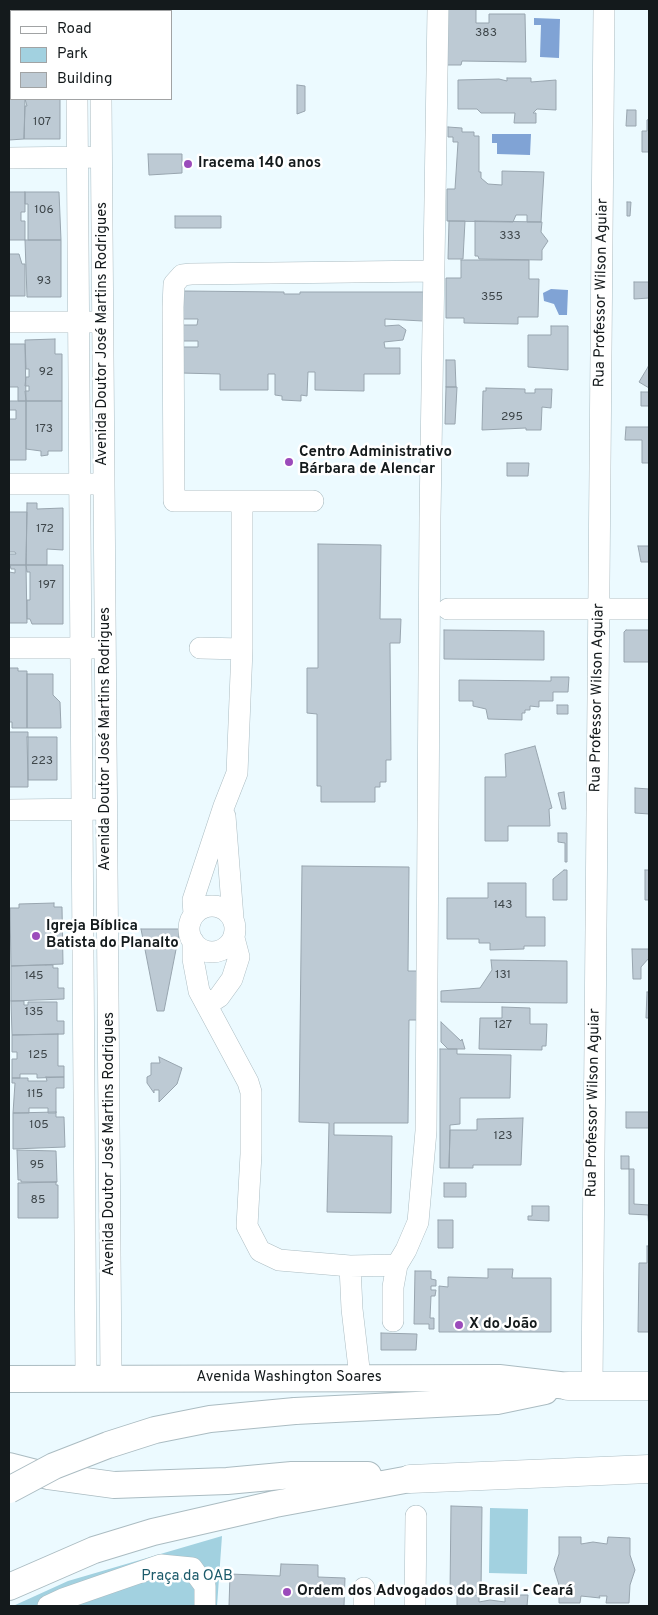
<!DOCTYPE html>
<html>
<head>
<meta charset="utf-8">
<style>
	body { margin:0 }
	#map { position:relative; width:658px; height:1615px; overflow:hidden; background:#ecfaff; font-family:Overpass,sans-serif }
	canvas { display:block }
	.frame { position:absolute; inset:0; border:10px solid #141a1c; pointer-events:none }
	.legend { position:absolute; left:10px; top:10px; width:162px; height:90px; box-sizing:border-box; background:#fff; border:1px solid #a1a3a4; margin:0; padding:6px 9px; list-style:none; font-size:15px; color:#141a1c }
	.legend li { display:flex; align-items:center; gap:10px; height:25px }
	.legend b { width:25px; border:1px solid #a1a3a4 }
</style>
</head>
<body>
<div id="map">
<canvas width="658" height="1615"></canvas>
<div class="frame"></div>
<ul class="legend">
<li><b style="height:6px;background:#fff"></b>Road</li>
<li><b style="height:14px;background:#a2d1e0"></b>Park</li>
<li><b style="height:14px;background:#bdcad4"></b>Building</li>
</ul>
</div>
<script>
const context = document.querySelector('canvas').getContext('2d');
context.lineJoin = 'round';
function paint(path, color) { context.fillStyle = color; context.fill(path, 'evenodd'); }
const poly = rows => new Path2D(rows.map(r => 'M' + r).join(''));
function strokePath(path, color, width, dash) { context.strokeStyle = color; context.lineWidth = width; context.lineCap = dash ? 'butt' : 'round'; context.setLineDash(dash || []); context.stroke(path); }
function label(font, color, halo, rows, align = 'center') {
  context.font = font + ' Overpass,sans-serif'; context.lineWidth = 5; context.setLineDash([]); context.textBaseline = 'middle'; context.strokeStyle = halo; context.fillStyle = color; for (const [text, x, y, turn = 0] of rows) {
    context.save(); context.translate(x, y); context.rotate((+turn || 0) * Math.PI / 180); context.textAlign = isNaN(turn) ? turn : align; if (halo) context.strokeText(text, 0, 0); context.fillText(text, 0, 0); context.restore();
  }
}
const green = poly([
	[490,1508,528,1509,527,1574,489,1573],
	[222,1536,217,1606,13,1606,68,1581]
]);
const water = poly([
	[534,18,560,19,559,58,540,57,541,25,534,25],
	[492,134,531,134,530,155,497,154,497,143,492,143],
	[551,289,568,290,567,315,559,315,554,304,544,301,543,293]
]);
const building = poly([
	[448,9,476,9,476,23,489,23,489,14,525,14,526,62,462,61,461,65,447,65,448,9],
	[9,29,11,29,11,59,9,59,9,29],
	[507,78,531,78,531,82,556,80,556,110,537,109,533,113,536,113,536,123,514,123,515,113,481,113,477,109,458,109,458,80,499,79,507,81,507,78],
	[297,85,305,86,305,111,297,114,297,85],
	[9,94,11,94,11,99,25,99,24,139,9,140,9,94],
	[25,99,60,99,60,139,24,139,25,106,27,106,25,99],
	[627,110,636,110,636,126,626,126,627,110],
	[649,119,649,152,642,152,642,131,647,131,647,120,649,119],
	[448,127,462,128,462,132,474,132,474,136,479,136,479,172,481,172,481,178,488,184,502,185,502,171,544,172,541,222,527,222,527,215,516,215,513,222,447,221,447,189,455,189,458,142,453,142,453,137,448,137,448,127],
	[148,154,182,154,182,173,149,175,148,154],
	[9,192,25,192,25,212,21,212,21,221,25,221,25,240,9,240,9,192],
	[25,192,59,192,61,240,28,240,28,204,25,204,25,192],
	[627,202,631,202,630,216,627,216,627,202],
	[175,216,221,216,221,228,175,228,175,216],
	[449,221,465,221,463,259,448,259,449,221],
	[475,221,542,222,541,232,548,241,542,250,542,260,479,259,478,256,475,256,475,221],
	[25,240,61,240,61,297,27,297,25,240],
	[9,254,19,254,22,264,25,264,25,296,9,296,9,254],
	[461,260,529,260,529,279,539,279,538,317,518,317,518,324,464,323,464,318,446,318,446,278,461,278,461,260],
	[634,282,649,282,649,298,634,299,634,282],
	[182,291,284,292,284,294,300,294,300,292,424,292,423,321,385,319,385,326,399,325,406,330,403,340,384,342,385,348,400,348,400,374,364,374,364,391,315,390,315,372,308,372,307,396,301,395,301,401,282,400,282,396,275,395,275,374,268,374,268,390,220,390,220,374,181,373,182,347,198,347,198,341,183,341,183,325,197,325,198,319,182,319,182,291],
	[551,326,568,326,568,370,528,367,528,335,551,335,551,326],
	[55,339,55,354,62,354,62,401,26,401,25,391,29,391,29,386,25,386,26,377,29,377,29,369,26,369,25,340,55,339],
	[9,344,25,344,26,401,18,401,18,387,9,387,9,344],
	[446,360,455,360,456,387,446,387,446,360],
	[648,367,649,368,649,388,639,382,648,367],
	[446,387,457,387,455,424,445,424,446,387],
	[486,388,525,389,525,393,535,393,535,389,552,389,551,408,542,407,541,430,526,430,526,428,482,430,483,391,486,391,486,388],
	[641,392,649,392,649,406,641,406,641,392],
	[9,401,26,401,26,460,9,460,9,419,16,419,16,410,9,410,9,401],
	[26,401,62,401,62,451,48,451,48,455,41,456,41,451,26,449,26,401],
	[626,427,649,427,649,463,642,463,642,440,625,440,626,427],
	[507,463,529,463,528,476,507,476,507,463],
	[27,503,37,503,37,509,63,508,63,550,47,549,47,565,26,565,27,503],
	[9,512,27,512,26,565,9,565,9,554,16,554,15,552,9,552,9,512],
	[318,544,381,545,380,619,401,619,400,643,390,643,391,760,386,760,386,782,380,782,380,787,375,787,375,802,321,802,321,786,317,786,317,714,307,713,307,668,318,668,318,544],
	[638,546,649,546,649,562,641,562,638,546],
	[10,565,26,565,27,623,9,623,9,572,15,573,15,569,11,569,10,565],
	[26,565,63,565,63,624,32,624,30,619,27,619,27,600,30,600,30,572,27,572,26,565],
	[444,630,544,631,544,660,444,659,444,630],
	[626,630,649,630,649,662,624,662,624,632,626,630],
	[9,668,18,668,18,671,27,671,27,728,12,728,12,722,9,722,9,668],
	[27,674,53,674,53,695,60,702,61,728,27,728,27,674],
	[551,677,569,677,568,692,553,692,553,701,539,701,539,707,530,706,530,710,525,710,525,713,522,713,522,720,488,719,486,709,473,706,473,701,459,701,459,680,551,681,551,677],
	[557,705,568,705,568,714,557,714,557,705],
	[9,732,28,732,28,787,9,787,9,732],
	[27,737,57,737,57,780,28,780,27,737],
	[535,746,552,808,549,809,550,826,508,826,508,841,485,841,485,777,506,777,505,754,535,746],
	[635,788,649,789,649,814,635,813,635,788],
	[564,792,566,809,562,809,558,793,564,792],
	[558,833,567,833,567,862,565,862,565,843,558,842,558,833],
	[302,866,409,867,408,971,418,971,418,1020,409,1020,408,1123,334,1123,334,1135,392,1136,391,1213,327,1212,329,1123,299,1122,302,866],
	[564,870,567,870,567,900,553,900,553,879,564,870],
	[645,870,649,870,649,900,645,900,645,870],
	[488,883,526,883,526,917,545,917,545,946,524,946,524,949,490,950,490,943,479,943,479,939,447,939,447,898,488,898,488,883],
	[54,903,54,907,62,907,63,964,11,966,10,908,19,908,19,904,54,903],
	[141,929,180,929,164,1011,157,1011,141,929],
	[632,949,649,949,649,958,641,967,641,979,633,979,632,949],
	[491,960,567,961,567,1003,441,1002,441,991,480,988,492,970,491,960],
	[46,965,53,965,53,968,58,968,58,988,64,988,64,999,11,1001,11,966,46,965],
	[647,992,649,992,649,1018,646,1018,647,992],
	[11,1001,24,1001,24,1005,28,1005,28,1002,57,1002,57,1021,64,1021,64,1034,12,1035,11,1001],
	[502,1007,530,1008,530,1024,547,1024,546,1046,542,1046,542,1050,479,1049,480,1018,502,1018,502,1007],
	[441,1022,461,1041,462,1039,465,1049,448,1049,441,1042,441,1022],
	[58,1034,58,1066,64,1066,64,1077,37,1078,37,1074,20,1074,20,1078,12,1078,12,1059,17,1059,17,1052,12,1052,12,1035,58,1034],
	[440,1049,457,1049,457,1054,511,1055,510,1098,460,1098,460,1124,450,1125,450,1130,449,1168,440,1168,440,1049],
	[159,1057,182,1068,177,1084,159,1102,159,1090,154,1090,154,1093,147,1083,147,1077,151,1075,151,1063,160,1063,159,1057],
	[46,1077,64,1077,64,1088,56,1088,56,1113,48,1113,48,1108,29,1108,29,1113,13,1113,15,1083,12,1083,12,1078,28,1078,28,1081,47,1081,46,1077],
	[56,1112,56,1117,64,1117,65,1147,13,1149,13,1113,56,1112],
	[626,1112,649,1112,649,1128,626,1128,626,1112],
	[523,1118,521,1165,473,1165,473,1168,449,1168,450,1130,477,1130,477,1119,523,1118],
	[17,1150,56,1151,57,1182,21,1182,21,1180,18,1180,17,1150],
	[621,1156,629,1156,629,1169,621,1169,621,1156],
	[629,1169,634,1169,634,1204,649,1205,649,1229,648,1215,629,1214,629,1169],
	[56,1182,56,1185,58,1185,58,1218,18,1218,18,1183,56,1182],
	[444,1183,466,1183,466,1197,444,1197,444,1183],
	[532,1206,549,1206,549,1221,528,1220,528,1216,532,1216,532,1206],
	[438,1220,453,1220,453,1248,438,1248,438,1220],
	[647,1246,649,1246,649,1332,638,1332,639,1263,647,1263,647,1246],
	[488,1269,513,1269,512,1278,551,1278,551,1332,439,1332,439,1286,448,1287,448,1277,488,1278,488,1269],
	[415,1271,431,1271,431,1279,436,1280,436,1286,431,1286,431,1290,436,1290,435,1296,431,1296,430,1318,434,1318,434,1329,429,1329,429,1324,414,1324,415,1271],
	[381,1333,417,1334,416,1350,381,1350,381,1333],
	[451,1506,482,1507,481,1593,450,1593,451,1506],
	[559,1537,581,1537,581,1544,593,1542,607,1544,608,1537,630,1538,630,1555,635,1570,630,1585,629,1603,606,1603,607,1596,599,1596,600,1598,581,1596,580,1603,559,1603,559,1585,554,1569,559,1554,559,1537],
	[281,1564,318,1565,318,1577,345,1578,344,1606,229,1606,230,1574,280,1576,281,1564],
	[457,1595,479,1595,479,1602,490,1600,505,1602,505,1595,528,1595,527,1606,457,1606,457,1595]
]);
const minor = poly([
	[76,9,76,11],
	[100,9,100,11],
	[77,99,86,1378],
	[101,99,111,1379],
	[9,158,91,157],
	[9,322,93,322],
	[9,484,96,484],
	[313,501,174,501,173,307,174,284,182,275,191,274,434,271],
	[448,609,649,609],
	[9,648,96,648],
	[200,648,242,649],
	[9,810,97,809],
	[225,816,233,918],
	'189 929a23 23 0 1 1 46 0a23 23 0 1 1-46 0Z',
	[194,914,193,900,224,806,237,773,242,649,242,501],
	[193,941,193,959,199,991,248,1082,251,1092,251,1154,247,1226,260,1251,279,1260,350,1266,352,1309,360,1377],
	[208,1004,219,997,232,979,239,957,234,938],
	[350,1266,397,1265],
	[393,1321,393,1287,397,1265,406,1250,418,1222,426,1131,430,517,438,9],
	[592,1386,604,9],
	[364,1588,364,1606],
	[48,1606,63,1599,161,1565,192,1568,205,1586,205,1606],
	[415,1606,416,1516]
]);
const major = poly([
	[9,1379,499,1378,568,1386],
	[295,1411,497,1401,545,1391],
	[9,1466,48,1476,114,1485,227,1481,292,1475,368,1475],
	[9,1587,94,1550,153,1532,275,1504,410,1479]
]);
const highway = poly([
	[568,1386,649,1386],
	[410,1479,649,1469]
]);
const majorBridge = poly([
	[9,1490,54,1466,108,1445,155,1430,210,1419,295,1411]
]);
const markers = [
	[188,164,5,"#9b4bbb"],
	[289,462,5,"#9b4bbb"],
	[36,936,5,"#9b4bbb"],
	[459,1325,5,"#9b4bbb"],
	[287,1592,5,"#9b4bbb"]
];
const numberNames = [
	["383",486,34],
	["107",42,123],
	["106",44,211],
	["333",510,237],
	["93",44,282],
	["355",492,298],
	["92",46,373],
	["295",512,418],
	["173",44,430],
	["172",45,530],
	["197",47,586],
	["223",42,762],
	["143",503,906],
	["131",503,976],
	["145",34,977],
	["135",34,1013],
	["127",503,1026],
	["125",38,1056],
	["115",35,1095],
	["105",39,1126],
	["123",503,1137],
	["95",37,1166],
	["85",38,1201]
];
const poiNames = [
	["Iracema 140 anos",198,164],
	["Centro Administrativo",299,453],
	["Bárbara de Alencar",299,470],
	["Igreja Bíblica",46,927],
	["Batista do Planalto",46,944],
	["X do João",469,1325],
	["Ordem dos Advogados do Brasil - Ceará",297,1592]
];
const streetNames = [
	["Rua Professor Wilson Aguiar",602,293,-89],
	["Avenida Doutor José Martins Rodrigues",103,334,-90],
	["Rua Professor Wilson Aguiar",598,698,-89],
	["Avenida Doutor José Martins Rodrigues",106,739,-90],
	["Rua Professor Wilson Aguiar",594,1103,-89],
	["Avenida Doutor José Martins Rodrigues",110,1144,-90],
	["Avenida Washington Soares",289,1378]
];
const parkNames = [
	["Praça da OAB",187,1577]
];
paint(green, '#a2d1e0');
paint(water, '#80a3d5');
paint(building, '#bdcad4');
strokePath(building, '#98a5af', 1);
strokePath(minor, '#abbcc2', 22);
strokePath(major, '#abbcc2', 28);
strokePath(highway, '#abbcc2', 29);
strokePath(minor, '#fff', 21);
strokePath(major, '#fff', 26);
strokePath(highway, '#fff', 28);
strokePath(majorBridge, '#abbcc2', 28, []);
strokePath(majorBridge, '#fff', 26);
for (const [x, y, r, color] of markers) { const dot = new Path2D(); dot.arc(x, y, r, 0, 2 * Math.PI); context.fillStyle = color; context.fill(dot); strokePath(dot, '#fff', 2); }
label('12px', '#3e464a', null, numberNames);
label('bold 15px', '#141a1c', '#fff', poiNames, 'left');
label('15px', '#141a1c', '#fff', streetNames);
label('15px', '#1c5b6b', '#fff', parkNames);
</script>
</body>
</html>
